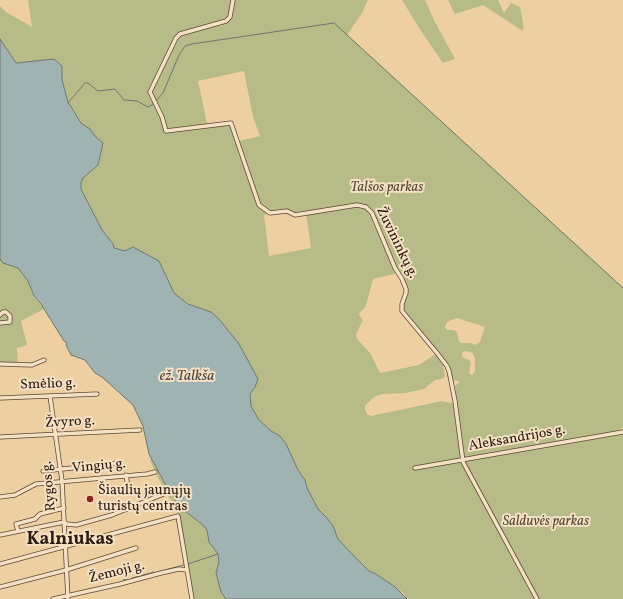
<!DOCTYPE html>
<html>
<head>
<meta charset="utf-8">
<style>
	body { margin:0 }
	canvas { display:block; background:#eecfa1 }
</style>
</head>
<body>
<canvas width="623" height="599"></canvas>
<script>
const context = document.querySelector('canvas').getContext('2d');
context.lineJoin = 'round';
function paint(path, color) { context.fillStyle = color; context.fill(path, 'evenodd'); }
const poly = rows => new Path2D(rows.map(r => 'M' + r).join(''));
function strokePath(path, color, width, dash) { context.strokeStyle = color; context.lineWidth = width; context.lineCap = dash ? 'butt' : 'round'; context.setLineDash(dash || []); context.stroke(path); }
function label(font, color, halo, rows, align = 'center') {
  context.font = font + ' Vollkorn,serif'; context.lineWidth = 4; context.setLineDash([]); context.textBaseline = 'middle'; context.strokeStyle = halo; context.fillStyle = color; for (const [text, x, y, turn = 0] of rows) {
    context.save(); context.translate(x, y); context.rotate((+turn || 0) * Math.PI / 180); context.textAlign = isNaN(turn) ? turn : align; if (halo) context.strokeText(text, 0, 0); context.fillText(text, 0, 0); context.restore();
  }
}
const green = poly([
	[28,0,368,0,362,13,347,35,623,288,623,427,618,432,623,432,623,599,407,599,403,593,376,574,369,572,356,558,338,539,333,526,327,518,318,510,307,488,305,480,298,470,286,444,280,436,271,431,259,420,251,406,250,394,255,387,243,351,211,312,189,304,174,293,162,267,125,251,114,248,113,244,102,230,81,189,81,183,83,178,98,165,103,143,81,123,68,102,62,80,62,66,53,59,16,63,0,39,0,6,6,12,32,27],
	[244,71,253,117,260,136,239,141,232,121,207,124,198,81],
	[287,211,295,215,306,213,311,248,269,256,264,215],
	[398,273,406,293,402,311,437,353,419,365,380,373,370,353,357,339,356,334,363,320,359,315,360,312,365,308,373,279],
	[457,318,485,327,480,342,475,345,471,343,461,343,459,341,457,332,454,330,447,330,445,327,446,324,449,321],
	[464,351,471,352,473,354,475,358,475,371,472,375,469,373,471,363,469,360,462,357,462,353],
	[448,365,453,380,459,381,459,383,455,386,457,402,451,403,442,401,371,416,367,414,365,410,365,406,374,397,382,394,405,393,424,389,435,380,442,379,445,376,443,366],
	[402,0,425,0,434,20,455,59,443,63,421,31],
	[448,0,498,0,504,13,511,3,520,7,524,29,521,30,483,5,455,14],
	[0,259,4,263,18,268,28,281,34,297,44,309,21,321,27,345,17,348,18,365,0,364],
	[151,458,168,489,177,499,175,501,180,507,204,525,207,530,208,540,218,554,219,562,216,574,221,592,226,599,192,599,178,516,176,507,166,493,155,472,150,460]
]);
const water = poly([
	[0,39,16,63,54,59,62,66,62,80,68,102,81,123,90,129,95,136,103,143,98,165,83,178,81,183,81,189,102,230,113,244,114,248,125,251,133,247,159,261,174,293,188,304,211,312,219,319,239,344,258,379,255,387,250,394,251,406,259,420,271,431,280,436,286,444,298,470,305,480,307,488,318,509,327,518,333,526,338,539,356,558,369,571,376,574,395,587,407,599,226,599,221,592,216,573,219,562,218,554,209,542,207,530,203,525,180,507,175,501,176,499,168,489,149,454,143,426,133,405,102,377,95,373,85,360,71,355,66,345,67,343,64,341,41,304,34,296,28,281,18,268,3,263,0,259,0,39]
]);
const stream = poly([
	[156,101,163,93,179,55,185,46,192,44,334,23,623,288],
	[68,103,85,83,88,83,98,91,115,89,124,100,137,101,148,107,153,104],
	[188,564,218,554],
	[157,572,184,565],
	[132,578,154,572],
	[123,580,127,579]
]);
const street = poly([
	[233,0,230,17,226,21,180,34,176,38,150,92,162,117,166,131,231,123,259,205,270,213,287,211,295,215,357,205,366,207,372,213,395,268,402,279,406,289,406,293,402,304,402,311,437,353,447,366,449,371,455,401,463,462,537,599],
	[0,315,3,312,6,312,10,316,10,322,0,323],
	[0,364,32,365,44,360],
	[50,396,62,481,68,599],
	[0,398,97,394],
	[0,437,140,430],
	[415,468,623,432],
	[43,471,120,463],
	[102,478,103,488,106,491,128,487,126,475],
	[0,497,15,495,36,484,147,474,155,472],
	[18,531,16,524,35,519,40,514,64,508],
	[0,535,64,522,67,524,76,525,112,515,166,493],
	[0,564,178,516,192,599],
	[0,587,66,570,136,548],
	[53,599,120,584,161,573,179,569,187,570]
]);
const markers = [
	[90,499,4,"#8f2418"]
];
const parkNames = [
	["Talšos parkas",387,188],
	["Salduvės parkas",546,522]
];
const streetNames = [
	["Žuvininkų g.",396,243,64],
	["Smėlio g.",48,385,-2],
	["Žvyro g.",70,423,-3],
	["Aleksandrijos g.",517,439,-10],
	["Vingių g.",99,467,-5],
	["Rygos g.",50,486,-95],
	["Žemoji g.",117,573,-14]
];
const poiNames = [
	["Šiaulių jaunųjų",98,491],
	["turistų centras",98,507]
];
const waterNames = [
	["ež. Talkša",187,377]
];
const districtNames = [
	["Kalniukas",70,541]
];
paint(green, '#b6bb87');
paint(water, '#9fb3b2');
strokePath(water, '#707672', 1);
strokePath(stream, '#707672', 1);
strokePath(street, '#5b4836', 5);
strokePath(street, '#f4e0c2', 3.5);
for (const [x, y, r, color] of markers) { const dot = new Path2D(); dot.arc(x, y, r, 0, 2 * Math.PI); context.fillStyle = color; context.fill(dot); strokePath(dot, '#f4e0c2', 1.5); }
label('italic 14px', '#544b36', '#f4e0c2', parkNames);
label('14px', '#2a1b13', '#f4e0c2', streetNames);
label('14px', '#2a1b13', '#f4e0c2', poiNames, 'left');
label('italic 15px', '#4d4943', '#f4e0c2', waterNames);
label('bold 18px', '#2a1b13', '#f4e0c2', districtNames);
</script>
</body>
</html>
